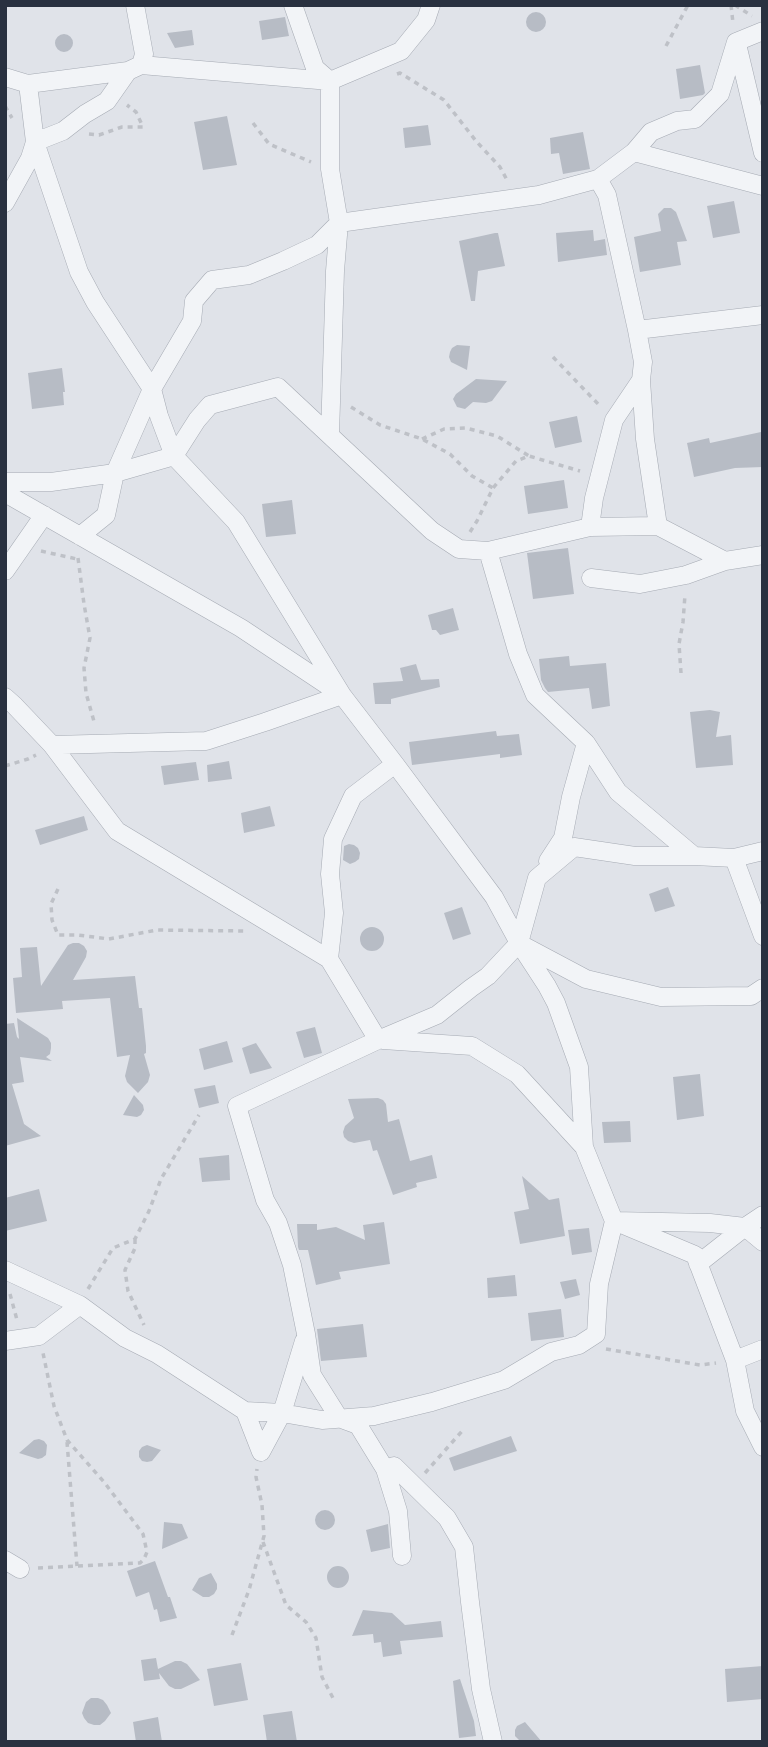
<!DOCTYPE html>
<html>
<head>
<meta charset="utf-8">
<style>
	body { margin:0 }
	#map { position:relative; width:768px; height:1747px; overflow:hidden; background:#e0e3e9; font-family:Mulish,sans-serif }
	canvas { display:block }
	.frame { position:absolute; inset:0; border:7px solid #293140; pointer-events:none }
</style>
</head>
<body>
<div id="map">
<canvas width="768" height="1747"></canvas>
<div class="frame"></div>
</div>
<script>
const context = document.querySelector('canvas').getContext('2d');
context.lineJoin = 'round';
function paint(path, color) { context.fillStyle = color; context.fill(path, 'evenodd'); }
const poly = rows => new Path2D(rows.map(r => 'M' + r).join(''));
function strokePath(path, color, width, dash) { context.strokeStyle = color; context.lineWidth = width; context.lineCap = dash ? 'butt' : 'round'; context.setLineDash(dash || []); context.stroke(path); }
const building = poly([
	'526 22a10 10 0 1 1 20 0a10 10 0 1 1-20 0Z',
	[285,17,289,36,262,40,259,21],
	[192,30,194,45,175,48,167,33],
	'55 43a9 9 0 1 1 18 0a9 9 0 1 1-18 0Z',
	[700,65,705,93,703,95,680,99,676,69],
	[227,116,237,165,203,170,194,122],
	[428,125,431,145,405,148,403,128],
	[583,132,590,169,563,174,559,153,551,154,550,138],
	[734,201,740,233,713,238,707,206],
	[664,208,671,208,676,212,687,241,677,242,681,265,640,272,634,237,661,231,658,214],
	[593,230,594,241,605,239,607,255,558,262,556,233],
	[495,233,498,233,505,266,478,271,475,301,471,301,459,241],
	[457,345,470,346,467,370,451,362,449,357,450,352,452,348],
	[62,368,65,392,63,392,64,405,32,409,28,373],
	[476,379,507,381,492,401,486,403,473,402,465,409,457,407,453,399,456,394],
	[577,416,582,442,555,448,549,422],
	[761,432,763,437,763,467,735,468,694,477,687,443,709,438,710,443],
	[564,480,568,508,528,514,524,486],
	[292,500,296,534,266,537,262,504],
	[568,548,574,594,533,599,527,553],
	[453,608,459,630,440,635,436,630,432,630,428,615],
	[569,656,570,666,606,663,610,706,592,709,589,688,548,692,545,688,541,680,539,659],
	[416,664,421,680,439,679,440,687,391,699,391,704,375,704,373,683,403,681,400,668],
	[710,710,720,712,716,737,731,735,733,765,696,768,690,712],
	[496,731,497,736,519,734,522,755,500,758,500,754,412,765,409,742],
	[229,761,232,779,208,782,207,765],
	[196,762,199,780,164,785,161,766],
	[270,806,275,826,244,833,241,813],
	[84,816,88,830,40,845,35,830],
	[349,844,354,845,358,848,360,853,359,859,355,862,350,864,343,860,344,846],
	[668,887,675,906,655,912,649,894],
	[462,907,471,934,453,940,444,913],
	'360 939a12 12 0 1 1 24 0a12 12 0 1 1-24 0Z',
	[73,943,79,943,84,946,87,951,86,957,73,980,135,976,139,1008,142,1008,146,1046,146,1053,144,1054,150,1075,148,1082,138,1093,127,1082,125,1076,130,1055,117,1057,110,998,62,1001,63,1009,16,1013,13,978,22,977,20,948,37,947,41,986,68,945],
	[17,1018,48,1038,51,1043,51,1048,50,1054,46,1057,52,1061,20,1057,24,1082,12,1084,24,1124,41,1136,5,1146,5,1024,14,1023,17,1037,19,1039],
	[315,1027,322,1053,304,1058,296,1032],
	[227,1041,233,1062,204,1070,199,1049],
	[256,1043,272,1068,250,1074,242,1048],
	[700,1074,704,1116,677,1120,673,1077],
	[215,1085,219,1103,199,1108,194,1089],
	[134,1095,143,1105,144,1110,141,1115,137,1117,123,1115],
	[378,1098,383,1100,386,1104,388,1122,399,1119,410,1161,432,1155,437,1178,416,1183,417,1187,393,1195,377,1150,373,1151,370,1140,354,1143,348,1141,344,1137,343,1132,345,1126,354,1118,348,1099],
	[630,1121,631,1142,604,1143,602,1122],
	[229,1155,230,1180,202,1182,199,1158],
	[522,1176,549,1200,559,1198,565,1236,520,1244,514,1212,529,1209],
	[39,1189,47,1221,5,1231,5,1198],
	[384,1222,390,1264,339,1272,341,1279,316,1285,308,1250,299,1250,298,1247,297,1224,317,1224,317,1230,336,1227,365,1240,363,1225],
	[589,1228,592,1252,572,1255,568,1230],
	[515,1275,517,1296,488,1298,487,1278],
	[576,1279,580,1295,565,1299,560,1282],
	[561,1309,564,1337,531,1341,528,1313],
	[363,1324,367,1357,321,1361,317,1329],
	[511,1436,517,1451,454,1471,449,1458],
	[39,1439,44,1441,47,1445,46,1455,42,1458,38,1459,19,1453,34,1440],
	[147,1445,161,1450,152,1461,147,1462,142,1461,139,1457,139,1451,142,1447],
	'315 1520a10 10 0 1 1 20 0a10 10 0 1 1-20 0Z',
	[164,1522,182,1524,188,1538,162,1549],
	[388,1524,390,1548,371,1552,366,1530],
	[155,1561,168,1597,170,1597,177,1618,160,1622,157,1609,154,1610,149,1592,136,1597,127,1571],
	'327 1577a11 11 0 1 1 22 0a11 11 0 1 1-22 0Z',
	[211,1573,217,1584,217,1589,214,1594,209,1597,203,1597,192,1590,199,1578],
	[363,1610,392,1613,405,1625,441,1621,443,1637,400,1641,402,1654,383,1657,381,1642,374,1643,373,1634,352,1636],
	[156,1658,158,1669,175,1661,181,1661,187,1664,200,1680,181,1689,175,1689,169,1686,159,1673,160,1679,144,1681,141,1660],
	[241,1663,248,1700,214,1706,207,1669],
	[763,1666,763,1699,727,1702,725,1669],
	[460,1679,474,1721,476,1736,459,1738,453,1681],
	[91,1698,98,1698,103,1700,107,1705,111,1713,105,1721,100,1725,94,1725,88,1723,84,1718,82,1713,86,1702],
	[292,1711,297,1742,267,1742,263,1715],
	[158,1717,162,1742,136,1742,133,1722],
	[525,1722,542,1742,519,1740,515,1736,515,1730,517,1726]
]);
const path = poly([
	[731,5,733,23],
	[735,5,752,16],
	[666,46,688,5],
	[397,74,400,73,444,100,476,141,500,167,507,180],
	[5,106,12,118],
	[253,123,269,144,311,162],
	[89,134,99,135,122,127,143,127,136,112,127,105],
	[553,357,601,407],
	[351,407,380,425,422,439,450,454,472,476,493,488],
	[422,439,444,429,466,428,497,436,529,456],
	[470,532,477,521,493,488,516,461,529,456,580,471],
	[41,551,77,559],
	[78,558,84,604,90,638,84,668,86,693,95,725],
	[681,673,679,644,683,622,685,595],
	[5,766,28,759,36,755],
	[58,889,51,904,52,920,58,935,78,935,109,939,157,930,245,931],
	[135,1239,135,1248,125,1270,128,1291,144,1325],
	[88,1289,113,1248,135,1239,149,1211,161,1179,199,1115],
	[10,1294,17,1320],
	[606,1349,700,1365,716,1363],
	[67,1442,77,1566],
	[425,1473,463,1430],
	[263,1542,286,1605,306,1622,316,1638,322,1677,333,1698],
	[38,1568,140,1563,144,1559,147,1552,143,1534,104,1482,67,1440,54,1406,43,1353],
	[232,1635,249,1590,264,1536,262,1505,256,1477,257,1469]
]);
const minor = poly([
	[293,5,315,68,330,81,330,169,339,223,335,271,330,435],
	[737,44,763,153],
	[141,65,330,81,401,51,426,20,431,5],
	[5,77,28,84,35,142,79,272,95,302,152,389,159,416,174,456,236,522,342,695,395,764,494,897,519,943,547,986,556,1003,579,1067,584,1147,614,1221,695,1255,735,1360,745,1411,763,1447],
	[28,84,128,71,141,65,144,54,135,5],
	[634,152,763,186],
	[598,179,607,195,637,330,643,362,641,380,645,439,658,526],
	[5,203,30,158,35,142,63,131,85,114,107,101,128,71],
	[637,330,763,315],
	[5,482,51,482,115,473,174,456,197,420,210,405,278,387,432,531,459,549,488,551,590,527,658,526,725,561,763,555],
	[5,493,241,628,342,695,265,722,206,741,52,745,14,705,5,697],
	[590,527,594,498,614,420,641,380],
	[80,536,106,515,115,473,152,389,192,321,194,301,212,280,249,275,283,261,317,245,339,223,539,195,598,179,634,152,651,132,677,121,695,119,720,94,736,42,763,31],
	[488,551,518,654,535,695,586,743,571,797,563,838,548,861],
	[5,571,44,515],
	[591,578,640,584,686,575,725,561],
	[586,743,618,792,694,856],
	[52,745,117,831,329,959,378,1040],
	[734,858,763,936],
	[522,945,586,979,661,997,751,996,763,988],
	[329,959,334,913,330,874,333,839,353,796,395,764],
	[383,1040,472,1046,517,1074,584,1147],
	[698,1264,745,1227,763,1215],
	[5,1270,80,1305],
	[5,1341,39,1336,80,1305,125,1338,157,1354,245,1411,282,1413,322,1420,374,1416,432,1402,504,1380,551,1352,579,1345,596,1334,599,1284,614,1221,710,1223,745,1227,763,1242],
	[735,1360,763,1349],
	[245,1411,261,1452],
	[261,1452,282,1413,304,1341],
	[385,1469,394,1466,447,1518,464,1547,470,1602,481,1689,493,1742],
	[402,1556,398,1511,385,1469,358,1425,339,1418,312,1375,306,1334,292,1265,278,1223,265,1200,237,1106,378,1040,437,1015,471,988,488,976,519,943,537,878,574,847,635,856,694,856,734,858,763,851],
	[5,1560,20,1569]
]);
paint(building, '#b7bcc5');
strokePath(minor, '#a5aab3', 19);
strokePath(path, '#bec1c7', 3.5, [5, 5]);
strokePath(minor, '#f2f4f7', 18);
</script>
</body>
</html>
